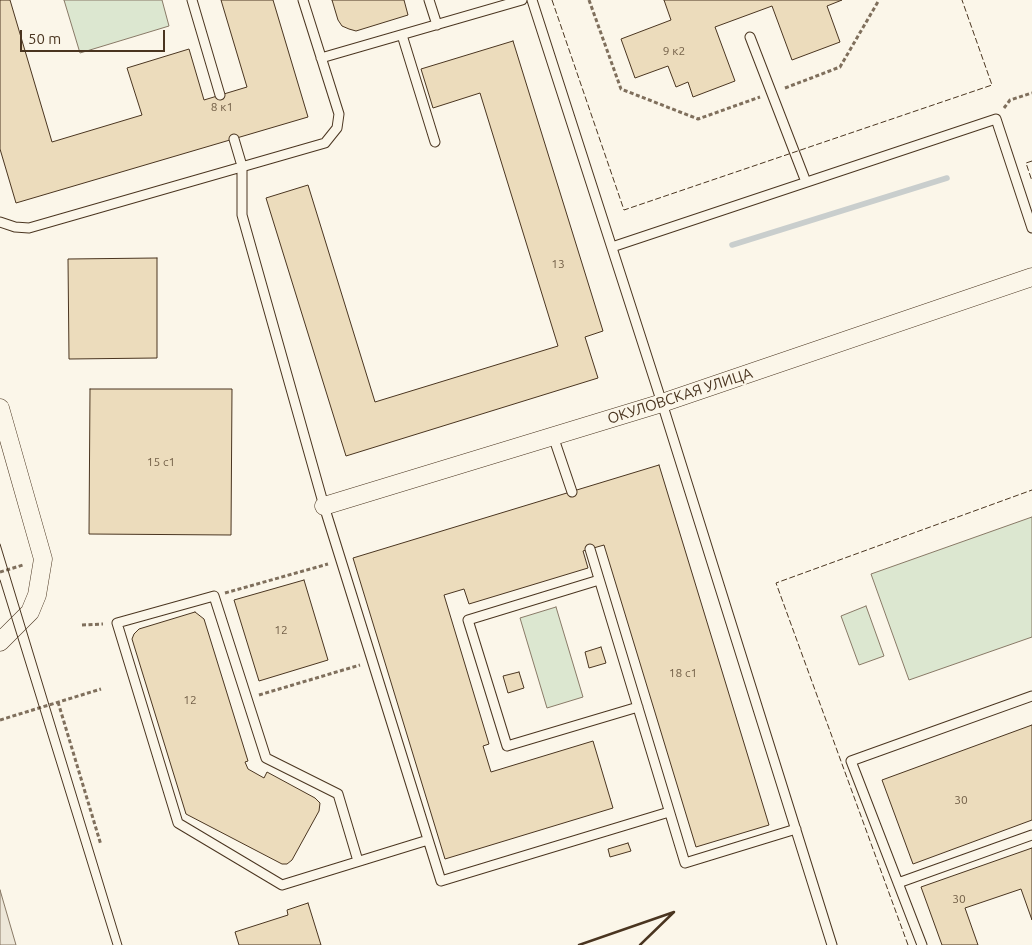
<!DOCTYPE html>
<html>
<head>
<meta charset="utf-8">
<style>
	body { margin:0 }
	#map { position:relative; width:1032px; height:945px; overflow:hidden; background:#fbf6e9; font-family:Ubuntu,sans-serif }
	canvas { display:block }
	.scale { position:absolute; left:20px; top:30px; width:145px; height:22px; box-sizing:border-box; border:2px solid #4a3520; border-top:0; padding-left:6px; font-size:15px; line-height:18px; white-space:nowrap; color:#4a3520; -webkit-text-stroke:4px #fbf6e9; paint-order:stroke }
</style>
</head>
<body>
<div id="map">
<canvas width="1032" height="945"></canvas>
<div class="scale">50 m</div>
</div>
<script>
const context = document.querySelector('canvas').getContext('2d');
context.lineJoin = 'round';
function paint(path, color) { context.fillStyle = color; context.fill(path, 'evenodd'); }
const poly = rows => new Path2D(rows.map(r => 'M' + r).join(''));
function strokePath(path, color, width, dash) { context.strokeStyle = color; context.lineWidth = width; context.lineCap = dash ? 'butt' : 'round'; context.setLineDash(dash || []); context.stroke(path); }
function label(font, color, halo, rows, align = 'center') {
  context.font = font + ' Ubuntu,sans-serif'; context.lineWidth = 4; context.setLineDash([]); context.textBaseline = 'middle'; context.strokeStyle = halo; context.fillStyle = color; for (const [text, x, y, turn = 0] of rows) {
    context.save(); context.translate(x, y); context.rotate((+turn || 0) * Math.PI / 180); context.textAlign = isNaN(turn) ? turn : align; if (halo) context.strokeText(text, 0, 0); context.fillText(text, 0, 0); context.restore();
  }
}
const green = poly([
	[64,0,162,0,169,26,80,53,64,0],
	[1032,517,1032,637,909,680,871,574,1032,517],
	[866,606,884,656,859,665,841,616,866,606],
	[556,607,583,697,547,708,520,618,556,607]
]);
const parking = poly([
	[0,890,16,945,0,945,0,890]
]);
const stream = poly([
	[732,245,947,178]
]);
const building = poly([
	[0,0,10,0,52,142,142,115,127,68,189,49,204,100,247,87,221,0,273,0,308,117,16,203,0,149,0,0],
	[332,0,404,0,408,15,356,31,349,29,342,26,338,20,332,0],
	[664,0,842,0,827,6,840,42,792,60,772,6,715,27,735,81,693,97,688,82,676,87,668,66,635,78,621,39,671,20,664,0],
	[513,41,603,331,585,337,598,378,346,456,266,198,308,185,375,402,558,346,480,93,433,108,421,69,513,41],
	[157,258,157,358,69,359,68,259,157,258],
	[90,389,232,389,231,535,89,534,90,389],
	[659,465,769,825,696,847,604,545,583,551,588,568,469,604,464,589,444,595,489,744,483,746,491,772,593,741,613,808,445,859,353,558,659,465],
	[304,580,328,660,259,681,234,600,304,580],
	[195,612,204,619,248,761,245,762,248,769,264,778,267,772,315,798,320,803,319,811,292,860,287,864,282,864,186,814,132,639,134,634,139,629,195,612],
	[601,647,606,663,589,668,585,652,601,647],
	[519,672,524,688,508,693,503,676,519,672],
	[1032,725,1032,820,913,864,882,780,1032,725],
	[628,843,631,851,610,857,608,849,628,843],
	[1032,848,1032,920,1021,889,965,908,978,945,942,945,921,887,1032,848],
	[308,903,321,945,239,945,235,932,288,915,287,910,308,903]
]);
const path = poly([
	[589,0,621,89,698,119,760,97],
	[785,88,840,67,879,0],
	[1004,108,1010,100,1032,93],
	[0,572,23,565],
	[225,593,328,564],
	[82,625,103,624],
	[259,695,360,665],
	[58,702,101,845],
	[0,720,101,689]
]);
const lane = poly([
	[192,0,220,95],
	[429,0,437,25],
	[532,0,662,403,832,945],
	[402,35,435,142],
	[750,37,806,182],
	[321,58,522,0],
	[234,139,242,166,242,215,324,506,441,881,669,812],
	[0,222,15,227,29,228,325,143,337,128,339,114,303,0],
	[612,247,996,119,1032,228],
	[553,436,572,492],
	[590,549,685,863,796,829],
	[599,580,468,620,507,746,638,707],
	[358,861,338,794,266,758,214,596,117,623,178,823,282,885,428,840],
	[898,883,1032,835],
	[922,945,851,761,1032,696]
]);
const street = poly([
	[0,408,43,559,37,595,30,612,0,642],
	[324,506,662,403,1032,277]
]);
const tram = poly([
	[0,544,122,945],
	[0,580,113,945]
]);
const fence = poly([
	[552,0,624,210,992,85,962,0],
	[1032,161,1026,163,1032,181],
	[908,945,776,583,1032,490]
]);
const wall = poly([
	[579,945,674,912,640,945]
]);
const numberNames = [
	["9 к2",674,51],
	["8 к1",222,107],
	["13",558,264],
	["15 с1",161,462],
	["12",281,630],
	["18 с1",683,673],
	["12",190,700],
	["30",961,800],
	["30",959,899]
];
const streetNames = [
	["ОКУЛОВСКАЯ УЛИЦА",680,396,-18]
];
paint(green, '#dce7d0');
strokePath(green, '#887966', 1);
paint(parking, '#ede7d9');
strokePath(parking, '#887966', 1);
strokePath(stream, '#c9cecd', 5.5);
paint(building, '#ecdcbc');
strokePath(building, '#4a3520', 1);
strokePath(lane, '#4a3520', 11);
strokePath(street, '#4a3520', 19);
strokePath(path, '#7f6f5c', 3, [4, 2.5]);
strokePath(lane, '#fbf6e9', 9);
strokePath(street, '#fbf6e9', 18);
strokePath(tram, '#4a3520', 1);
strokePath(fence, '#4a3520', 1, [6, 2.5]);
strokePath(wall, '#4a3520', 2.5);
label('12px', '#725f47', null, numberNames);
label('15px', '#4a3520', '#fbf6e9', streetNames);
</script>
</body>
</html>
